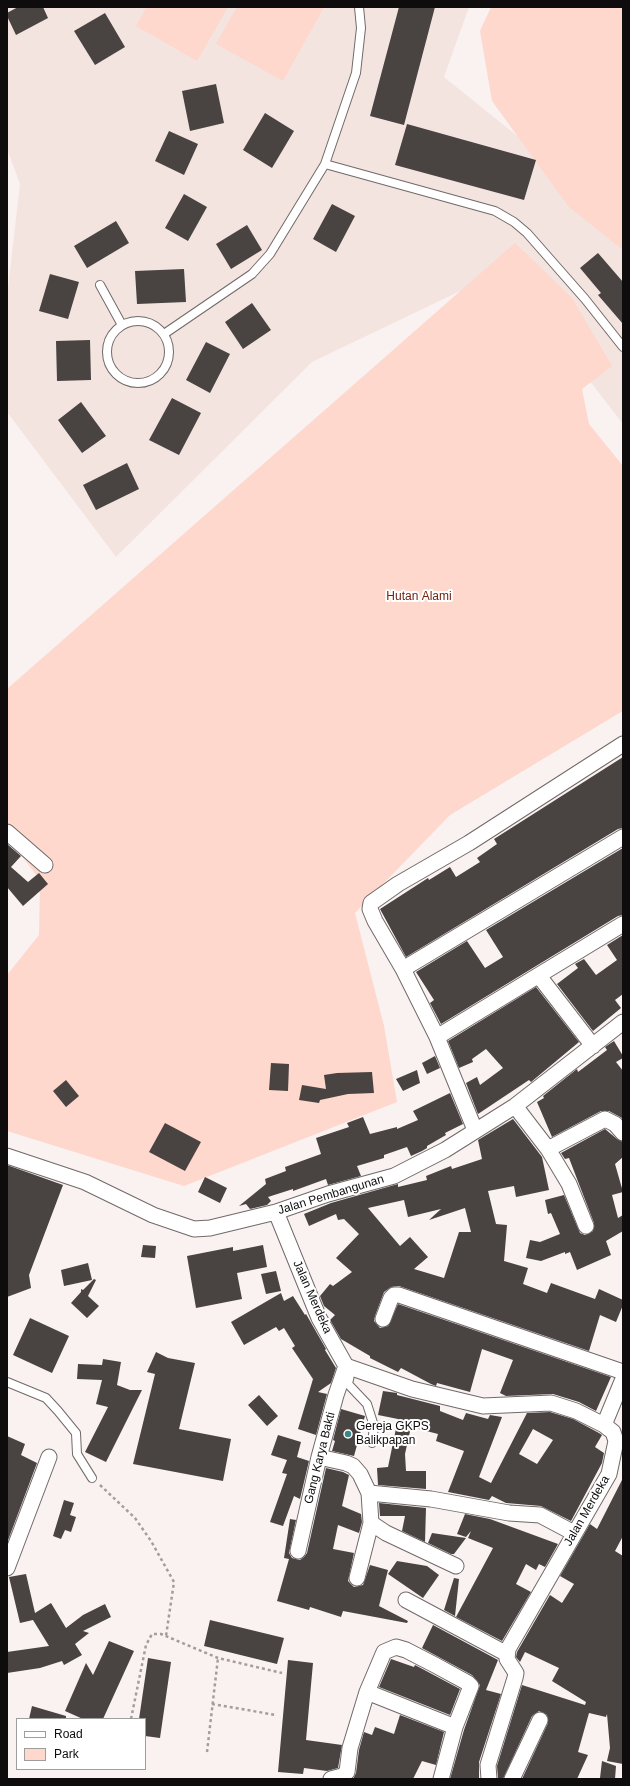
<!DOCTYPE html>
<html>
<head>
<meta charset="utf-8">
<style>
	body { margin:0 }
	#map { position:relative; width:630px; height:1786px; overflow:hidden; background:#faf2f0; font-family:Arial,sans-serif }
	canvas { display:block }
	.frame { position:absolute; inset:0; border:8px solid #0e0c0c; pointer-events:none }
	.legend { position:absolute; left:16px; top:1718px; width:130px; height:52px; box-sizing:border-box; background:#fff; border:1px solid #9f9e9e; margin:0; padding:5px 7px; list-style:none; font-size:12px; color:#0e0c0c }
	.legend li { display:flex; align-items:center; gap:8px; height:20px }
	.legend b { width:20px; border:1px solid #9f9e9e }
</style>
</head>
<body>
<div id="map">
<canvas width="630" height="1786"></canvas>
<div class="frame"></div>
<ul class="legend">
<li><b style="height:5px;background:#fff"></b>Road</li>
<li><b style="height:11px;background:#fed7cd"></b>Park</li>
</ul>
</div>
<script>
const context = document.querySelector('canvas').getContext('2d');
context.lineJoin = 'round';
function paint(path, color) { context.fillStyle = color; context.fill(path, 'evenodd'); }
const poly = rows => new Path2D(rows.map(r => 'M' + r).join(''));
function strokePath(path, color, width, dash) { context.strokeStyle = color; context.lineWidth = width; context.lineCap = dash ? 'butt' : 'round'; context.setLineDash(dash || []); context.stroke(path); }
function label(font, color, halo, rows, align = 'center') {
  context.font = font + ' Arial,sans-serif'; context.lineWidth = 4; context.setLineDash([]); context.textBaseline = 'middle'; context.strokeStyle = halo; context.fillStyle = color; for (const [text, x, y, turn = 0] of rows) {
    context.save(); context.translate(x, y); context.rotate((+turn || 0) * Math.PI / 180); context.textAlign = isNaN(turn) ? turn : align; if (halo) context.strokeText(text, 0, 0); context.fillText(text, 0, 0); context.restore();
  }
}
const built = poly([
	[7,7,469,7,444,77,623,221,623,424,504,270,312,362,116,557,7,412,7,297,20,184,7,149]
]);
const green = poly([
	[147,7,228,7,197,61,136,26],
	[237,7,324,7,283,81,216,44],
	[491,7,623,7,623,250,569,207,492,101,480,31],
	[515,243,572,298,612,366,582,389,589,424,623,466,623,712,621,712,450,815,355,913,384,1026,397,1102,184,1186,7,1131,7,975,39,935,40,880,7,836,7,689]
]);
const building = poly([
	[18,7,43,7,48,18,16,35,7,16,7,13],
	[399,7,435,7,404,125,370,116],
	[105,13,125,47,95,65,74,31],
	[216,84,224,123,190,131,182,91],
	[265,113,294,131,272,168,243,150],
	[407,124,536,160,524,200,395,165],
	[169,131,198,144,184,175,155,161],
	[184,194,207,207,188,241,165,228],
	[332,204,355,216,336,252,313,239],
	[116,221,129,243,87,268,74,246],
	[247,225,262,250,231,269,216,244],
	[598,253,623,282,623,324,598,295,601,293,580,268],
	[184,269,186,302,137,304,135,271],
	[50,274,79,282,68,319,39,311],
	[252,303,271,330,243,349,225,322],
	[90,340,91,380,57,381,56,341],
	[206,342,230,354,210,393,186,380],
	[172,398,201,413,179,455,149,440],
	[81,402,106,436,82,453,58,420],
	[127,463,139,489,96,510,83,485],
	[623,757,623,828,618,829,406,957,380,909,428,878,429,880,450,867,456,877,480,862,477,858,497,844,494,839],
	[7,844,21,856,11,867,28,882,39,873,48,884,23,906,7,887],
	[623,848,623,915,618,916,441,1024,430,1003,434,1000,416,972,467,941,485,968,503,957,486,930],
	[623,935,623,994,615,1000,621,1008,593,1031,557,984,578,968,575,964,584,959,596,975,617,960,607,945],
	[536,987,579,1042,531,1082,529,1080,478,1114,466,1083,477,1077,480,1085,503,1068,486,1049,472,1059,473,1062,459,1068,448,1041],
	[614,1041,623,1056,623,1058,616,1062,623,1071,623,1117,622,1118,609,1111,601,1111,552,1137,537,1102,544,1098,543,1096,577,1069,578,1072,607,1050,605,1047],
	[435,1056,440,1068,427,1074,422,1063],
	[271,1063,289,1064,288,1091,269,1090],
	[417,1070,420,1083,403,1091,396,1079],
	[372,1072,374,1093,348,1094,320,1100,319,1103,299,1100,302,1085,326,1089,324,1075,337,1073],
	[66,1080,79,1096,66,1107,53,1091],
	[450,1093,463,1124,445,1133,446,1135,427,1146,427,1148,422,1151,411,1156,407,1147,384,1155,384,1158,357,1166,361,1176,328,1185,326,1179,293,1191,293,1189,268,1197,271,1201,267,1205,250,1209,246,1204,239,1206,266,1184,265,1179,286,1171,285,1167,321,1154,316,1138,349,1127,347,1123,363,1117,370,1134,397,1127,397,1129,418,1120,413,1111],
	[513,1119,542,1157,549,1190,516,1197,514,1186,488,1191,496,1224,507,1225,504,1261,528,1268,523,1284,547,1293,551,1283,595,1299,599,1289,623,1300,623,1305,616,1322,600,1315,589,1351,399,1286,391,1287,384,1292,375,1316,374,1321,380,1328,388,1326,398,1304,611,1377,596,1411,579,1402,553,1394,506,1396,500,1393,513,1360,482,1349,470,1392,437,1383,436,1386,431,1384,401,1368,398,1372,370,1358,370,1356,341,1339,330,1320,335,1315,324,1306,320,1296,330,1284,333,1286,352,1272,336,1258,359,1234,344,1219,338,1220,336,1214,309,1226,304,1214,331,1203,398,1184,398,1187,427,1180,426,1176,451,1166,452,1169,482,1159,478,1140],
	[404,1200,408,1217,441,1209,429,1220,465,1208,471,1232,459,1232,444,1278,414,1269,428,1257,410,1237,400,1246,368,1208],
	[165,1123,201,1142,185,1171,149,1152],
	[605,1129,617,1139,623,1142,623,1157,615,1164,623,1192,612,1195,618,1218,623,1215,623,1231,606,1241,611,1255,577,1270,570,1252,565,1254,565,1252,541,1261,526,1258,530,1240,540,1242,560,1234,551,1213,548,1214,545,1200,564,1195,580,1233,585,1235,593,1231,594,1223,569,1158,565,1159,561,1153],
	[7,1165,63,1185,29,1275,31,1288,7,1297],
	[205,1177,227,1188,220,1203,198,1192],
	[143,1245,156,1246,155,1258,141,1257],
	[263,1245,267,1267,237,1273,242,1299,196,1308,187,1256,233,1247,233,1251],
	[88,1263,92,1280,64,1286,61,1270],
	[276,1271,281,1291,266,1294,261,1274],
	[94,1279,96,1280,88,1296,99,1306,87,1318,71,1303,81,1292,81,1289,83,1290],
	[281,1293,284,1301,293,1296,305,1315,306,1314,326,1349,325,1350,336,1368,331,1383,318,1392,327,1394,316,1435,298,1429,313,1379,292,1348,295,1346,284,1328,279,1331,276,1327,244,1345,231,1322],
	[30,1318,69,1336,52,1373,13,1355],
	[156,1352,168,1358,195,1363,179,1429,231,1439,223,1481,133,1464,155,1374,147,1372],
	[103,1359,121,1362,117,1385,130,1390,142,1390,106,1462,85,1452,108,1407,96,1404,102,1380,77,1379,78,1364,102,1365],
	[383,1391,397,1393,397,1395,440,1406,440,1411,463,1420,466,1413,488,1419,490,1415,502,1417,479,1477,491,1483,527,1413,550,1412,573,1419,599,1433,602,1435,595,1447,604,1453,602,1463,571,1521,541,1506,506,1503,492,1496,489,1500,448,1492,464,1451,436,1441,438,1434,411,1427,405,1454,406,1471,426,1471,426,1489,378,1485,377,1468,388,1467,398,1419,378,1415],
	[533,1429,553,1440,537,1464,519,1454],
	[259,1395,278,1416,267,1426,248,1405],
	[341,1409,365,1416,354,1456,332,1451,335,1441,333,1440],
	[278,1435,301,1442,297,1457,309,1461,300,1499,294,1496,283,1526,270,1522,287,1474,282,1473,287,1460,271,1455],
	[7,1436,25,1444,21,1455,37,1463,7,1543],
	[326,1468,343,1472,349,1475,342,1506,361,1514,362,1522,359,1533,338,1525,333,1549,354,1553,348,1581,354,1587,363,1585,370,1565,388,1570,379,1606,408,1621,407,1623,343,1611,341,1617,310,1607,309,1610,277,1601,289,1559,284,1558,290,1519,296,1520,289,1553,292,1558,300,1560,304,1557,307,1553],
	[623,1478,623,1536,615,1551,623,1556,623,1764,607,1761,610,1748,607,1714,606,1717,589,1713,578,1752,588,1755,577,1779,522,1779,548,1723,547,1715,539,1711,532,1716,503,1779,500,1779,498,1778,497,1766,522,1685,585,1705,586,1702,552,1681,559,1668,525,1652,520,1662,516,1657,517,1652,550,1595,562,1603,574,1584,560,1576,590,1524,597,1529],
	[64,1500,74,1503,70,1515,76,1517,71,1532,65,1530,61,1539,53,1536],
	[379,1503,426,1508,425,1542,402,1531,405,1516,380,1516],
	[465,1514,490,1519,558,1544,545,1567,539,1564,536,1570,526,1564,516,1584,531,1592,502,1641,456,1617,493,1548,468,1538,471,1531,466,1537,457,1534],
	[432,1533,466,1538,454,1554,451,1554,428,1543],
	[397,1561,427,1566,439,1575,423,1598,388,1574],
	[26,1574,35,1613,51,1603,66,1628,83,1615,105,1604,111,1617,83,1631,89,1633,75,1644,82,1655,64,1665,62,1661,40,1668,7,1673,7,1652,49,1646,33,1620,20,1623,9,1577],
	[454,1578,459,1579,455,1616,444,1610],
	[210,1620,284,1638,277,1664,204,1646],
	[433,1625,498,1660,486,1690,501,1694,479,1762,479,1779,450,1779,464,1730,480,1685,472,1675,422,1648],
	[109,1641,134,1651,103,1719,83,1719,65,1711,86,1663,93,1675],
	[148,1658,171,1662,160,1738,145,1736,145,1719,139,1719],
	[391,1659,414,1667,415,1665,460,1689,450,1715,379,1687],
	[288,1660,313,1663,306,1740,342,1745,338,1768,327,1771,304,1768,303,1774,278,1772],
	[32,1706,66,1716,66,1719,29,1719],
	[400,1715,444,1732,436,1765,422,1761,413,1779,353,1779,356,1773,359,1750,364,1732,372,1735,375,1727,394,1734],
	[602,1761,616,1766,615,1779,600,1778]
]);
const path = poly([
	[100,1485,135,1518,151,1541,174,1582,166,1636],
	[212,1704,276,1715],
	[131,1719,146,1645,152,1634,161,1634,218,1658,282,1673],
	[207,1752,218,1658]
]);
const service = poly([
	[359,7,361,28,356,73,325,164,495,211,514,222,527,233,585,299,623,347],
	[100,285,122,325],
	'107 352a31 31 0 1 1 62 0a31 31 0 1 1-62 0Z',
	[164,334,252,274,270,254,325,164],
	[350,1375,348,1384,367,1404,374,1426,372,1443],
	[7,1382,46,1398,58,1411,76,1433,77,1454,92,1478]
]);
const minor = poly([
	[7,832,45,865],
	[623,837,403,969,437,1037,623,924],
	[403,969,375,921,370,909,371,903,398,884,469,843,623,744],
	[539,976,593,1046],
	[437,1037,475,1130],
	[515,1106,548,1149,569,1184,586,1226],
	[548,1149,605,1119,615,1124,623,1133],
	[7,1156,85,1182,153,1215,194,1229,210,1228,276,1212,328,1194,394,1176,445,1150,515,1106,623,1022],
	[276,1212,319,1318,346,1366,412,1389,483,1406,551,1403,576,1411,604,1425,613,1432,616,1441,609,1474,508,1649,507,1659,516,1673,515,1678,488,1765,489,1779],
	[383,1319,391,1298,394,1295,399,1295,623,1372],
	[604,1425,623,1379],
	[319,1457,346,1463,353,1466,360,1474,369,1493,371,1523,357,1578],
	[369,1493,431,1499,509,1513,540,1515,574,1533],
	[371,1523,386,1533,456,1566],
	[298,1551,319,1457,336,1395,346,1366],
	[7,1568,49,1457],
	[406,1600,507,1654],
	[367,1692,455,1727],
	[331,1779,342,1776,347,1772,350,1748,367,1692,384,1652,396,1647,406,1650,435,1665,468,1683,471,1686,455,1727,441,1779],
	[512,1779,540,1720]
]);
const markers = [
	[348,1434,4,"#3d8686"]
];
const parkNames = [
	["Hutan Alami",419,597]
];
const streetNames = [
	["Jalan Pembangunan",331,1195,-17],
	["Jalan Merdeka",312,1297,66],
	["Gang Karya Bakti",320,1458,-76],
	["Jalan Merdeka",587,1511,-60]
];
const poiNames = [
	["Gereja GKPS",356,1427],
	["Balikpapan",356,1441]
];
paint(built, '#f4e4e0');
paint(green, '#fed7cd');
paint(building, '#494341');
strokePath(service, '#706a68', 10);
strokePath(minor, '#706a68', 17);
strokePath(path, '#a39d9c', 2.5, [3, 3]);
strokePath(service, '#fff', 8);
strokePath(minor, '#fff', 15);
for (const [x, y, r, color] of markers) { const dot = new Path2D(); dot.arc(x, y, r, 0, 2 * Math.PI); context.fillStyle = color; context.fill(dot); strokePath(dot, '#fff', 1.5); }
label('12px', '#732210', '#fff', parkNames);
label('12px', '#0e0c0c', '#fff', streetNames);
label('12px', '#0e0c0c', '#fff', poiNames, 'left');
</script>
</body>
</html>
